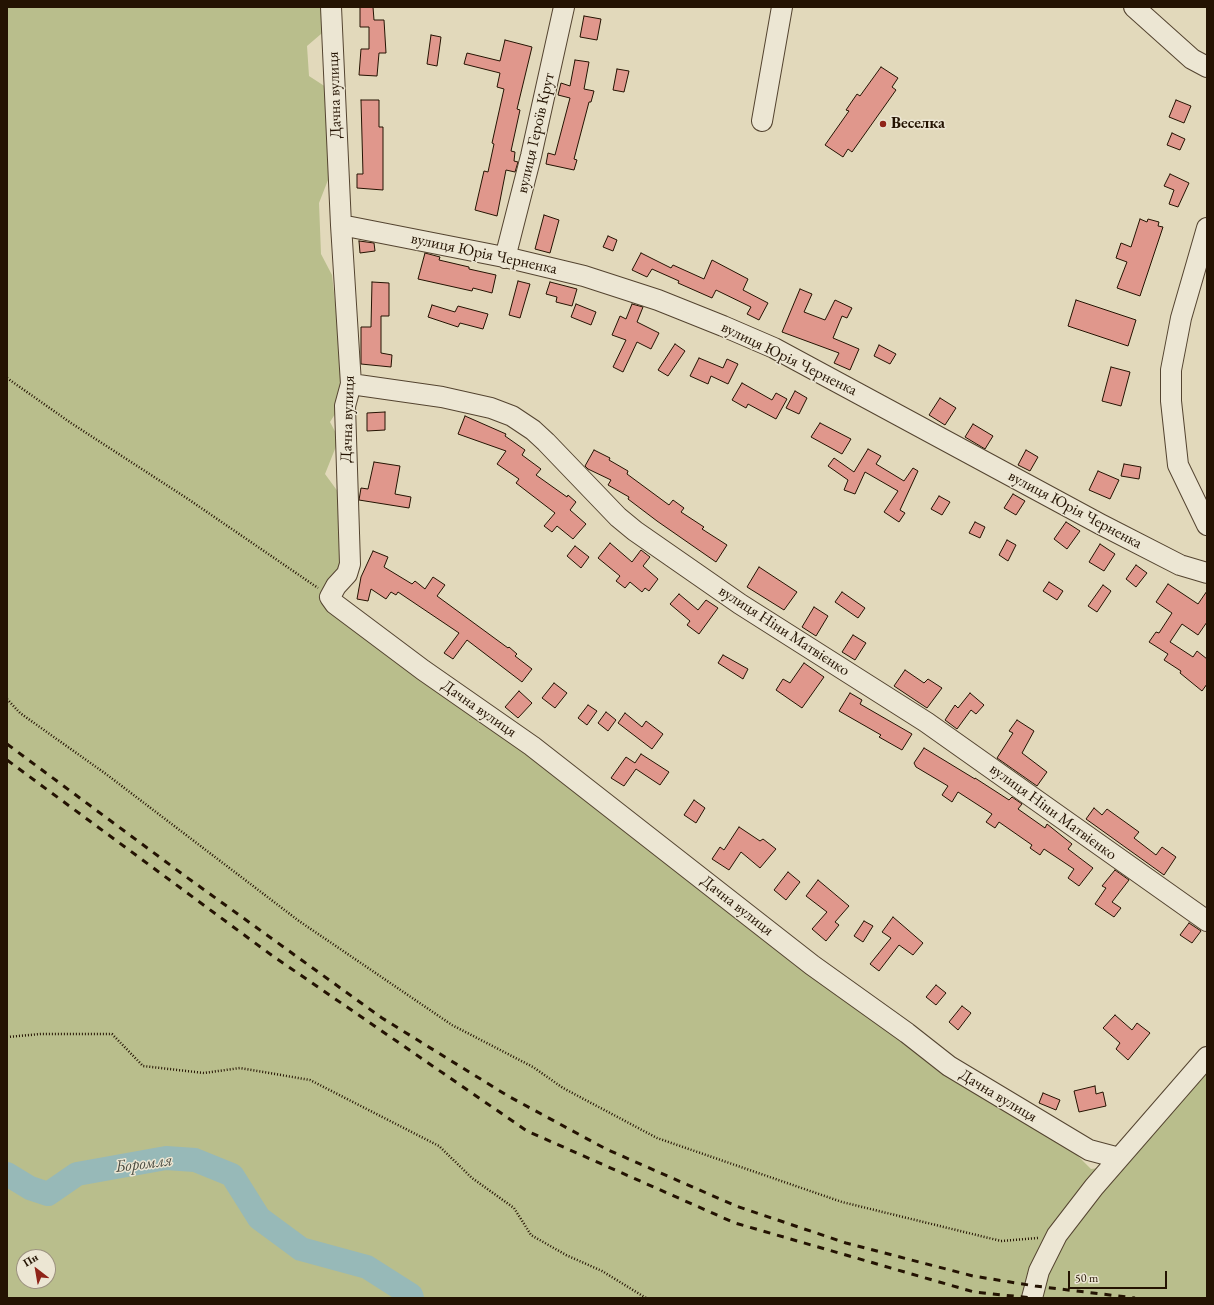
<!DOCTYPE html>
<html>
<head>
<meta charset="utf-8">
<style>
	body { margin:0 }
	#map { position:relative; width:1214px; height:1305px; overflow:hidden; background:#e2d9bb; font-family:"EB Garamond",serif }
	canvas { display:block }
	.frame { position:absolute; inset:0; border:8px solid #241302; pointer-events:none }
	.north { position:absolute; left:16px; top:1249px; width:40px; height:40px; box-sizing:border-box; background:#ece6d3; border:1px solid #9c927f; border-radius:50%; rotate:329deg; font-size:11px; font-weight:700; line-height:16px; text-align:center; color:#241302 }
	.north::after { content:''; display:block; margin:auto; width:14px; height:18px; background:#8f2418; clip-path:polygon(50% 0,100% 100%,50% 72%,0 100%) }
	.scale { position:absolute; left:1068px; top:1271px; width:99px; height:18px; box-sizing:border-box; border:2px solid #241302; border-top:0; padding-left:5px; font-size:12px; line-height:14px; white-space:nowrap; color:#241302; -webkit-text-stroke:3px #ece6d3; paint-order:stroke }
</style>
</head>
<body>
<div id="map">
<canvas width="1214" height="1305"></canvas>
<div class="frame"></div>
<div class="north">Пн</div>
<div class="scale">50 m</div>
</div>
<script>
const context = document.querySelector('canvas').getContext('2d');
context.lineJoin = 'round';
function paint(path, color) { context.fillStyle = color; context.fill(path, 'evenodd'); }
const poly = rows => new Path2D(rows.map(r => 'M' + r).join(''));
function strokePath(path, color, width, dash) { context.strokeStyle = color; context.lineWidth = width; context.lineCap = dash ? 'butt' : 'round'; context.setLineDash(dash || []); context.stroke(path); }
function label(font, color, halo, rows, align = 'center') {
  context.font = font + ' "EB Garamond",serif'; context.lineWidth = 3; context.setLineDash([]); context.textBaseline = 'middle'; context.strokeStyle = halo; context.fillStyle = color; for (const [text, x, y, turn = 0] of rows) {
    context.save(); context.translate(x, y); context.rotate((+turn || 0) * Math.PI / 180); context.textAlign = isNaN(turn) ? turn : align; if (halo) context.strokeText(text, 0, 0); context.fillText(text, 0, 0); context.restore();
  }
}
const green = poly([
	[7,7,326,7,328,28,307,46,309,76,329,89,328,180,319,203,321,254,332,275,338,329,342,403,330,422,339,439,325,474,344,500,344,568,327,589,1076,1154,1091,1169,1125,1165,1207,1072,1207,1298,7,1298],
	[24,1257,48,1257,48,1281,24,1281]
]);
const river = poly([
	[7,1174,30,1188,48,1194,77,1174,166,1158,195,1160,232,1175,259,1218,301,1249,367,1267,411,1295,412,1298]
]);
const building = poly([
	[360,7,373,7,374,20,384,20,386,53,379,53,377,76,359,75,361,49,369,49,369,27,360,27,360,7],
	[584,16,601,19,597,40,580,37,584,16],
	[431,35,441,37,437,66,427,64,431,35],
	[505,40,532,47,517,109,520,110,511,151,515,152,514,161,518,162,515,172,506,170,497,216,475,210,484,171,488,172,494,144,492,143,504,89,497,87,500,73,464,64,467,53,500,61,505,40],
	[575,60,589,62,584,89,594,91,591,102,589,102,574,159,577,160,574,170,546,164,548,153,555,155,570,98,558,95,561,83,570,86,575,60],
	[881,67,898,78,892,87,896,90,852,152,848,149,843,157,825,145,849,111,846,110,857,94,860,96,881,67],
	[617,69,629,71,624,92,613,90,617,69],
	[361,100,379,100,379,127,383,127,383,190,357,188,357,174,363,174,361,100],
	[1176,100,1191,106,1184,123,1169,117,1176,100],
	[1172,133,1185,139,1180,150,1167,145,1172,133],
	[1170,174,1189,183,1178,207,1169,204,1174,190,1164,186,1170,174],
	[544,215,559,220,550,253,535,249,544,215],
	[1140,219,1147,222,1148,219,1159,222,1158,226,1163,227,1140,296,1117,288,1127,262,1116,258,1121,243,1131,247,1140,219],
	[608,236,617,240,613,251,603,247,608,236],
	[359,241,374,243,375,251,360,253,359,241],
	[425,253,440,257,439,260,469,267,469,269,496,275,492,293,473,288,472,291,418,279,425,253],
	[641,253,671,268,673,265,704,279,712,260,748,279,743,290,768,303,759,320,747,314,751,307,716,290,712,298,678,283,679,281,652,269,647,277,632,270,641,253],
	[518,281,530,284,520,318,509,315,518,281],
	[372,282,389,283,389,316,381,316,381,353,392,355,391,367,361,364,361,327,371,327,372,282],
	[550,282,577,289,572,306,556,302,557,297,546,294,550,282],
	[800,289,812,294,804,312,825,320,835,300,852,308,847,318,842,316,833,338,859,349,850,370,834,363,839,353,782,332,800,289],
	[1076,300,1136,320,1128,346,1068,326,1076,300],
	[576,304,596,312,591,325,571,317,576,304],
	[632,304,643,307,637,322,659,333,651,349,637,342,623,372,613,367,626,340,612,335,620,316,626,319,632,304],
	[432,305,455,312,458,306,488,314,483,329,460,323,458,327,428,317,432,305],
	[675,344,685,351,668,376,658,370,675,344],
	[879,345,896,354,890,364,874,356,879,345],
	[699,358,723,368,727,359,738,364,728,384,711,376,708,384,690,376,699,358],
	[1111,367,1130,372,1121,406,1102,401,1111,367],
	[742,383,772,400,776,393,787,399,776,419,748,404,746,408,732,400,742,383],
	[795,391,807,398,799,414,786,408,795,391],
	[940,398,956,408,945,425,929,415,940,398],
	[385,412,385,430,367,431,367,413,385,412],
	[465,416,506,434,505,436,525,450,522,455,541,469,536,475,567,497,568,495,576,502,570,510,586,524,573,539,557,526,552,532,544,526,555,513,516,483,519,479,497,464,506,451,458,434,465,416],
	[820,423,851,439,842,454,811,437,820,423],
	[973,424,993,436,985,449,965,437,973,424],
	[868,449,881,456,876,464,904,481,913,468,918,471,900,510,905,513,899,522,884,512,898,491,865,472,855,494,844,490,848,480,828,466,834,458,854,472,868,449],
	[594,450,610,458,609,460,628,471,627,474,669,505,673,500,684,508,681,512,704,527,702,529,727,545,716,562,657,521,628,499,629,497,608,485,611,480,588,469,585,466,594,450],
	[1026,450,1038,457,1030,471,1018,465,1026,450],
	[374,462,400,466,395,494,411,497,409,508,359,500,361,488,368,489,374,462],
	[1124,464,1141,467,1139,479,1121,476,1124,464],
	[1098,471,1119,480,1110,499,1089,490,1098,471],
	[1013,494,1025,501,1016,515,1004,508,1013,494],
	[939,496,950,502,942,515,931,509,939,496],
	[975,522,985,527,980,538,969,533,975,522],
	[1066,522,1080,531,1067,549,1054,539,1066,522],
	[1007,540,1016,545,1008,561,999,555,1007,540],
	[610,543,632,562,641,550,650,557,643,566,658,579,649,591,645,588,642,592,630,582,625,588,616,581,620,576,598,558,610,543],
	[1100,544,1115,554,1104,571,1089,562,1100,544],
	[575,546,589,557,581,568,567,556,575,546],
	[373,551,388,557,384,567,412,584,415,581,425,589,433,577,445,585,437,596,508,648,509,647,517,654,515,656,532,669,522,682,467,640,453,659,444,653,459,633,398,592,396,595,391,592,386,599,371,589,368,601,357,599,361,577,373,551],
	[1136,565,1147,573,1136,587,1126,579,1136,565],
	[759,567,797,592,784,610,747,587,759,567],
	[1049,582,1063,591,1057,600,1043,591,1049,582],
	[1168,584,1198,604,1207,591,1207,622,1198,635,1182,624,1170,642,1193,657,1197,651,1207,659,1207,684,1202,691,1180,673,1181,671,1164,660,1168,654,1149,642,1156,632,1159,633,1172,613,1156,602,1168,584],
	[1103,585,1111,591,1097,612,1088,606,1103,585],
	[842,592,865,608,858,618,835,602,842,592],
	[679,594,698,610,706,600,718,608,699,634,687,625,690,621,670,604,679,594],
	[814,607,828,616,816,636,802,627,814,607],
	[853,635,866,643,855,660,842,652,853,635],
	[723,655,748,669,743,679,718,663,723,655],
	[804,663,824,677,802,708,776,690,783,679,790,683,804,663],
	[905,670,924,683,928,679,942,688,927,708,894,686,905,670],
	[554,683,567,693,555,708,542,698,554,683],
	[519,691,532,703,518,718,505,707,519,691],
	[850,693,862,700,860,704,912,734,902,750,879,737,881,735,839,711,850,693],
	[970,693,984,705,976,714,971,710,957,729,945,720,955,705,958,708,970,693],
	[588,705,597,711,587,725,578,718,588,705],
	[606,712,616,720,608,731,598,723,606,712],
	[625,713,642,727,646,721,663,734,652,749,618,723,625,713],
	[1017,720,1034,731,1022,753,1047,772,1037,786,997,758,1013,733,1009,731,1017,720],
	[924,748,975,779,975,778,1009,800,1012,797,1022,804,1018,809,1045,828,1047,824,1072,844,1068,849,1093,868,1079,886,1068,878,1074,869,1044,849,1040,855,1030,848,1032,845,999,822,995,828,986,822,992,814,958,792,952,802,942,795,948,786,916,767,914,763,924,748],
	[641,754,669,772,660,785,636,769,624,786,611,778,626,757,635,763,641,754],
	[694,800,705,808,696,823,684,815,694,800],
	[1094,808,1102,815,1107,809,1139,832,1134,838,1156,855,1162,847,1176,857,1164,875,1086,819,1094,808],
	[739,827,760,841,763,839,776,849,760,868,741,852,729,870,712,859,720,847,724,850,739,827],
	[1115,870,1129,880,1112,902,1121,908,1114,917,1095,904,1106,888,1102,886,1115,870],
	[788,872,800,882,786,900,774,890,788,872],
	[818,880,849,906,835,922,839,925,826,941,812,929,827,912,806,896,818,880],
	[893,917,923,943,913,955,899,945,879,971,870,964,891,938,882,932,893,917],
	[864,921,873,926,863,942,854,936,864,921],
	[1189,923,1201,931,1192,943,1180,935,1189,923],
	[936,985,946,993,936,1005,926,997,936,985],
	[962,1006,971,1013,958,1030,949,1022,962,1006],
	[1115,1015,1132,1030,1137,1023,1150,1033,1128,1060,1116,1049,1120,1043,1103,1028,1115,1015],
	[1095,1086,1096,1094,1103,1092,1106,1106,1079,1112,1074,1091,1095,1086],
	[1043,1093,1060,1100,1056,1110,1039,1103,1043,1093]
]);
const path = poly([
	[7,378,71,423,188,499,318,588],
	[7,699,20,713,106,774,299,921,452,1025,533,1067,563,1088,657,1138,842,1202,1001,1241,1038,1238],
	[7,1037,41,1034,112,1034,143,1066,204,1073,240,1068,310,1080,439,1146,472,1178,514,1208,531,1235,566,1255,602,1271,646,1298]
]);
const minor = poly([
	[331,7,341,225,351,384,345,406,350,564,347,574,336,586,330,597,335,604,423,670,532,746,812,965,907,1033,949,1066,1089,1150,1119,1158],
	[1134,7,1192,59,1207,67],
	[762,121,782,7],
	[341,225,509,258,584,276,658,300,723,326,774,348,1100,524,1180,565,1207,573],
	[1207,228,1181,318,1171,370,1171,401,1178,465,1207,525],
	[505,258,531,156,564,7],
	[351,384,442,397,491,408,512,416,533,430,546,442,618,517,635,531,740,604,926,722,1207,921],
	[1032,1298,1039,1271,1057,1235,1094,1187,1207,1057]
]);
const rail = poly([
	[7,744,185,876,382,1018,508,1096,606,1149,736,1206,846,1243,973,1276,1035,1286,1135,1298],
	[7,760,270,954,527,1131,735,1223,974,1292,1032,1298]
]);
const markers = [
	[883,124,4,"#8f2418"]
];
const streetNames = [
	["Дачна вулиця",335,95,-92],
	["вулиця Героїв Крут",536,133,-77],
	["вулиця Юрія Черненка",484,254,12],
	["вулиця Юрія Черненка",789,359,26],
	["Дачна вулиця",348,419,-88],
	["вулиця Юрія Черненка",1075,510,28],
	["вулиця Ніни Матвієнко",784,631,33],
	["Дачна вулиця",479,709,35],
	["вулиця Ніни Матвієнко",1053,812,36],
	["Дачна вулиця",737,906,38],
	["Дачна вулиця",998,1096,31]
];
const poiNames = [
	["Веселка",891,124]
];
const waterNames = [
	["Боромля",144,1164,-7]
];
paint(green, '#b9be8c');
strokePath(river, '#97b9b8', 24);
paint(building, '#e0978c');
strokePath(building, '#241302', 1);
strokePath(minor, '#544430', 22);
strokePath(path, '#241302', 2.5, [1, 2]);
strokePath(minor, '#ece6d3', 20);
strokePath(rail, '#241302', 3, [7, 7]);
for (const [x, y, r, color] of markers) { const dot = new Path2D(); dot.arc(x, y, r, 0, 2 * Math.PI); context.fillStyle = color; context.fill(dot); strokePath(dot, '#ece6d3', 1.5); }
label('16px', '#241302', '#ece6d3', streetNames);
label('bold 16px', '#241302', '#ece6d3', poiNames, 'left');
label('italic 17px', '#4c4d42', '#ece6d3', waterNames);
</script>
</body>
</html>
